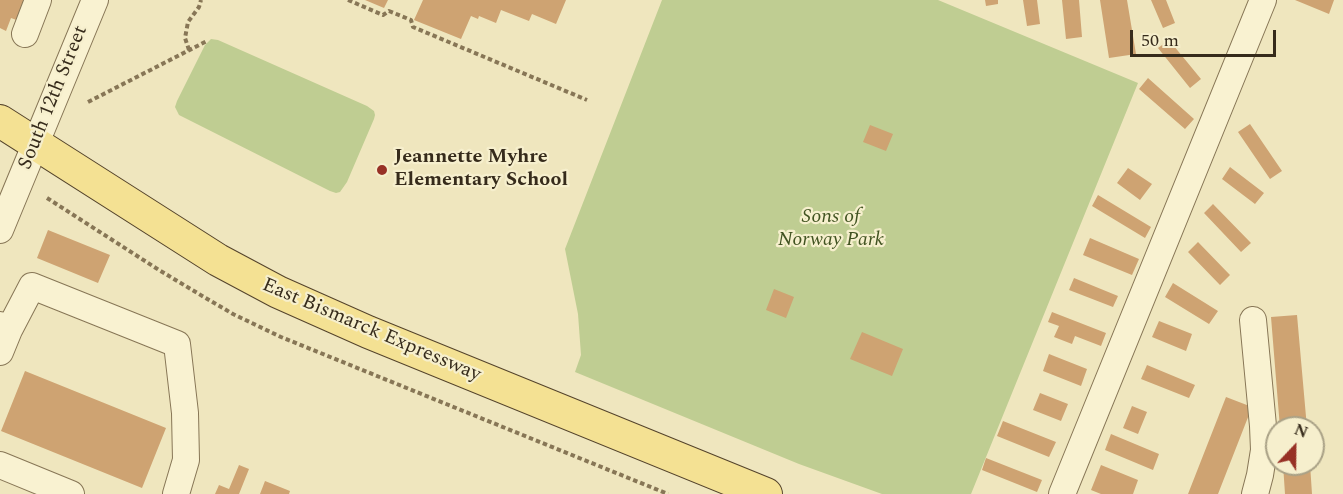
<!DOCTYPE html>
<html>
<head>
<meta charset="utf-8">
<style>
	body { margin:0 }
	#map { position:relative; width:1343px; height:494px; overflow:hidden; background:#efe6be; font-family:Spectral,serif }
	canvas { display:block }
	.north { position:absolute; left:1265px; top:416px; width:60px; height:60px; box-sizing:border-box; background:#f6efcd; border:2px solid #a9a186; border-radius:50%; rotate:22deg; font-size:16px; font-weight:700; line-height:24px; text-align:center; color:#362b1b }
	.north::after { content:''; display:block; margin:auto; width:21px; height:27px; background:#973125; clip-path:polygon(50% 0,100% 100%,50% 72%,0 100%) }
	.scale { position:absolute; left:1130px; top:30px; width:146px; height:27px; box-sizing:border-box; border:3px solid #362b1b; border-top:0; padding-left:8px; font-size:18px; line-height:21px; white-space:nowrap; color:#362b1b; -webkit-text-stroke:4px #f6efcd; paint-order:stroke }
</style>
</head>
<body>
<div id="map">
<canvas width="1343" height="494"></canvas>
<div class="north">N</div>
<div class="scale">50 m</div>
</div>
<script>
const context = document.querySelector('canvas').getContext('2d');
context.lineJoin = 'round';
function paint(path, color) { context.fillStyle = color; context.fill(path, 'evenodd'); }
const poly = rows => new Path2D(rows.map(r => 'M' + r).join(''));
function strokePath(path, color, width, dash) { context.strokeStyle = color; context.lineWidth = width; context.lineCap = dash ? 'butt' : 'round'; context.setLineDash(dash || []); context.stroke(path); }
function label(font, color, halo, rows, align = 'center') {
  context.font = font + ' Spectral,serif'; context.lineWidth = 4.5; context.setLineDash([]); context.textBaseline = 'middle'; context.strokeStyle = halo; context.fillStyle = color; for (const [text, x, y, turn = 0] of rows) {
    context.save(); context.translate(x, y); context.rotate((+turn || 0) * Math.PI / 180); context.textAlign = isNaN(turn) ? turn : align; if (halo) context.strokeText(text, 0, 0); context.fillText(text, 0, 0); context.restore();
  }
}
const green = poly([
	[662,0,938,0,1138,83,971,494,882,494,799,464,575,372,581,355,578,314,565,249],
	[211,39,218,40,367,106,374,111,375,115,374,119,347,182,340,192,336,193,330,191,179,115,175,107,177,101,205,45]
]);
const building = poly([
	[0,0,30,0,22,22,11,18,6,31,0,28],
	[365,0,388,0,384,8],
	[423,0,566,0,556,24,532,14,529,21,501,10,496,23,479,16,478,19,471,16,461,39,414,20],
	[985,0,998,0,998,4,986,6],
	[1023,0,1037,0,1040,24,1027,26],
	[1062,0,1079,0,1082,37,1066,39],
	[1100,0,1127,0,1136,54,1109,58],
	[1151,0,1166,0,1175,23,1163,28],
	[1295,0,1334,0,1329,14],
	[1169,40,1201,79,1190,88,1158,48],
	[1148,78,1194,119,1185,129,1139,89],
	[1250,124,1282,171,1270,179,1238,132],
	[870,125,893,134,886,151,863,142],
	[1230,167,1264,193,1255,204,1222,179],
	[1128,168,1152,184,1140,200,1117,183],
	[1098,195,1151,227,1145,238,1092,206],
	[1213,204,1251,243,1241,252,1204,213],
	[48,230,110,255,98,283,37,258],
	[1090,238,1139,259,1132,275,1083,255],
	[1198,242,1230,275,1220,285,1188,252],
	[1074,278,1118,296,1113,307,1069,290],
	[1173,283,1218,311,1209,324,1165,297],
	[774,289,794,297,786,318,766,310],
	[1052,312,1106,333,1101,346,1075,336,1072,344,1054,337,1059,326,1048,322],
	[1297,315,1307,428,1280,428,1271,317],
	[1159,321,1192,334,1186,351,1152,337],
	[862,332,903,349,892,376,850,359],
	[1049,354,1087,369,1081,386,1043,371],
	[1147,365,1195,385,1189,398,1141,379],
	[25,371,166,428,142,488,1,431],
	[1040,393,1068,404,1061,421,1033,410],
	[1226,397,1252,407,1218,494,1188,494],
	[1132,406,1147,412,1138,434,1123,428],
	[1003,421,1056,442,1049,457,997,436],
	[1111,434,1159,454,1153,470,1105,450],
	[986,458,1042,480,1037,492,982,470],
	[1283,464,1310,464,1312,494,1285,494],
	[239,465,249,469,239,494,215,494,219,485,229,489],
	[1101,465,1138,480,1133,494,1101,494,1091,490],
	[265,481,290,491,289,494,260,494]
]);
const path = poly([
	[348,0,383,15,389,11,411,20,413,27,587,100],
	[189,50,185,38,188,22,199,7,201,0],
	[88,102,207,41],
	[47,198,159,270,204,297,233,314,281,337,668,494]
]);
const minor = poly([
	[25,34,38,0],
	[0,230,95,0],
	[1253,320,1263,426,1264,450,1260,475,1255,494],
	[0,325,9,330,32,286,177,344,185,413,186,460,176,494],
	[0,352,9,330],
	[0,465,71,494],
	[1062,494,1263,0]
]);
const major = poly([
	[0,121,218,260,278,292,368,332,766,494]
]);
const markers = [
	[382,170,6,"#973125"]
];
const streetNames = [
	["South 12th Street",54,98,-68],
	["East Bismarck Expressway",371,331,23]
];
const poiNames = [
	["Jeannette Myhre",394,158],
	["Elementary School",394,181]
];
const parkNames = [
	["Sons of",831,218],
	["Norway Park",831,241]
];
paint(green, '#bfcd92');
paint(building, '#cea372');
strokePath(minor, '#877656', 28);
strokePath(major, '#54432b', 34);
strokePath(path, '#877656', 4, [4.5, 3]);
strokePath(minor, '#f9f2d1', 26);
strokePath(major, '#f4e193', 32);
for (const [x, y, r, color] of markers) { const dot = new Path2D(); dot.arc(x, y, r, 0, 2 * Math.PI); context.fillStyle = color; context.fill(dot); strokePath(dot, '#f6efcd', 2); }
label('20px', '#362b1b', '#f6efcd', streetNames);
label('bold 20px', '#362b1b', '#f6efcd', poiNames, 'left');
label('italic 20px', '#415321', '#f6efcd', parkNames);
</script>
</body>
</html>
